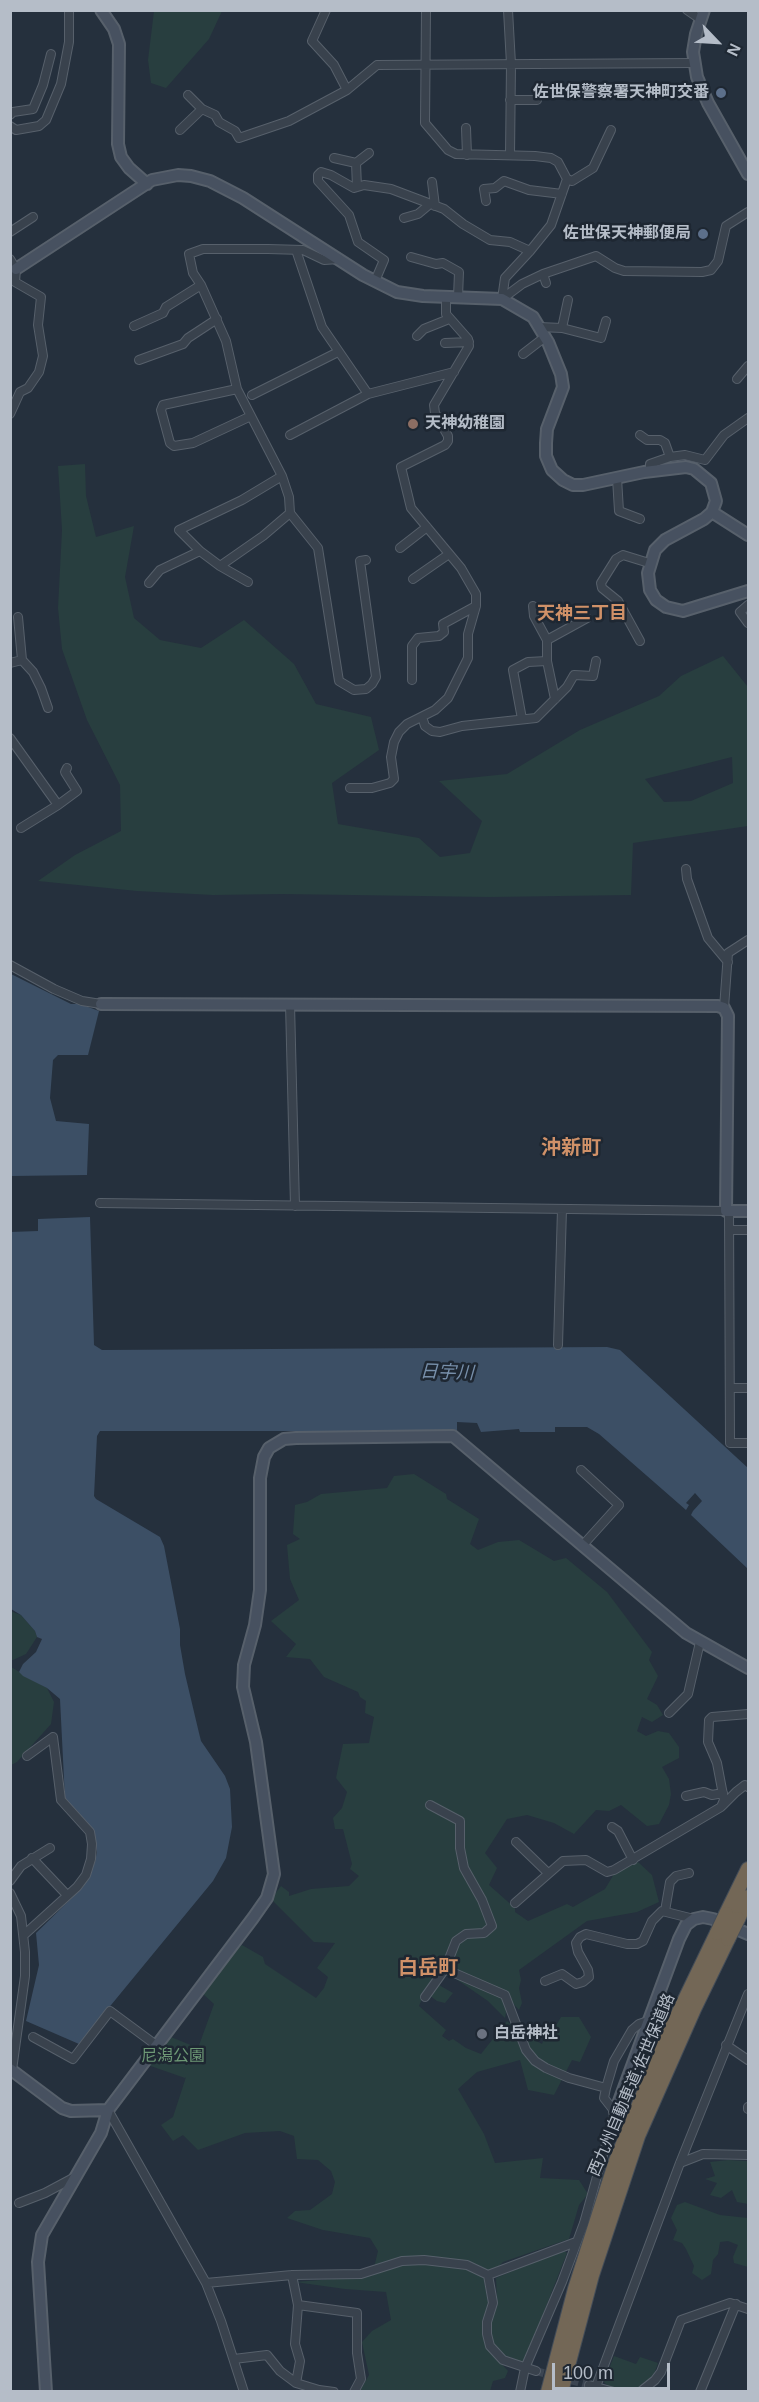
<!DOCTYPE html>
<html>
<head>
<meta charset="utf-8">
<style>
	body { margin:0 }
	#map { position:relative; width:759px; height:2402px; overflow:hidden; background:#25303d; font-family:Arial,sans-serif }
	canvas { display:block }
	.frame { position:absolute; inset:0; border:12px solid #b5bdc8; pointer-events:none }
	.north { position:absolute; left:687px; top:12px; width:60px; height:60px; -webkit-text-stroke:4px #1e2732; paint-order:stroke; rotate:115deg; font-size:16px; font-weight:700; line-height:24px; text-align:center; color:#b5bdc8 }
	.north::after { content:''; display:block; margin:auto; width:21px; height:27px; background:#b5bdc8; clip-path:polygon(50% 0,100% 100%,50% 72%,0 100%) }
	.scale { position:absolute; left:552px; top:2363px; width:118px; height:27px; box-sizing:border-box; border:3px solid #b5bdc8; border-top:0; padding-left:8px; font-size:18px; line-height:21px; white-space:nowrap; color:#b5bdc8; -webkit-text-stroke:4px #1e2732; paint-order:stroke }
</style>
</head>
<body>
<div id="map">
<canvas width="759" height="2402"></canvas>
<div class="frame"></div>
<div class="north">N</div>
<div class="scale">100 m</div>
</div>
<script>
const context = document.querySelector('canvas').getContext('2d');
context.lineJoin = 'round';
function paint(path, color) { context.fillStyle = color; context.fill(path, 'evenodd'); }
const poly = rows => new Path2D(rows.map(r => 'M' + r).join(''));
function strokePath(path, color, width, dash) { context.strokeStyle = color; context.lineWidth = width; context.lineCap = dash ? 'butt' : 'round'; context.setLineDash(dash || []); context.stroke(path); }
function label(font, color, halo, rows, align = 'center') {
  context.font = font + ' Arial,"Noto Sans JP",sans-serif'; context.lineWidth = 5; context.setLineDash([]); context.textBaseline = 'middle'; context.strokeStyle = halo; context.fillStyle = color; for (const [text, x, y, turn = 0] of rows) {
    context.save(); context.translate(x, y); context.rotate((+turn || 0) * Math.PI / 180); context.textAlign = isNaN(turn) ? turn : align; if (halo) context.strokeText(text, 0, 0); context.fillText(text, 0, 0); context.restore();
  }
}
const green = poly([
	[154,11,222,11,209,39,166,88,151,83,148,60],
	[85,464,86,496,96,537,134,526,125,577,134,618,160,640,201,648,244,620,294,664,316,704,371,717,379,750,332,783,338,824,419,838,440,857,470,853,482,821,439,781,507,774,580,730,659,696,681,676,723,656,748,687,748,826,633,843,631,895,490,897,282,894,213,895,137,891,38,881,75,855,121,831,120,785,87,720,62,649,58,608,62,530,58,466],
	[732,757,733,783,691,801,664,802,645,779],
	[414,1474,446,1494,447,1499,479,1519,470,1544,478,1550,498,1542,519,1540,554,1561,566,1558,607,1592,652,1652,649,1660,658,1676,647,1699,657,1705,663,1715,652,1722,642,1717,637,1731,646,1736,658,1731,669,1733,679,1747,679,1758,662,1767,669,1779,671,1794,669,1805,659,1824,647,1826,621,1805,609,1811,596,1810,574,1834,554,1823,527,1815,507,1819,485,1853,497,1868,489,1885,515,1908,515,1912,528,1921,567,1904,573,1907,605,1889,614,1874,638,1862,652,1875,659,1902,637,1912,587,1921,519,1970,521,1980,519,1988,522,2003,519,2010,509,1999,505,2018,488,2001,440,1968,432,1981,453,1993,445,2003,437,2001,425,1992,419,2006,446,2030,442,2036,449,2041,453,2039,466,2048,481,2054,507,2021,515,2028,522,2024,533,2039,542,2044,549,2025,557,2024,561,2017,579,2017,591,2037,580,2062,572,2060,554,2095,528,2090,520,2060,477,2072,458,2089,484,2134,495,2163,543,2158,540,2178,579,2180,588,2194,579,2205,569,2239,503,2262,484,2281,488,2302,483,2326,490,2351,508,2371,505,2378,493,2381,490,2391,360,2391,369,2375,362,2342,372,2331,391,2320,386,2292,345,2289,295,2282,372,2276,378,2251,370,2238,323,2230,287,2218,295,2211,310,2210,332,2194,335,2182,331,2171,318,2160,297,2159,294,2136,280,2131,245,2133,198,2150,183,2135,173,2141,161,2125,173,2117,186,2077,185,2078,145,2064,166,2035,198,2048,214,2004,202,1993,228,1956,242,1945,263,1957,265,1964,316,1998,324,1988,328,1977,317,1968,335,1943,314,1942,271,1899,281,1886,289,1892,289,1896,311,1889,349,1886,359,1876,350,1869,352,1864,343,1829,335,1829,333,1818,342,1808,347,1792,336,1778,343,1744,369,1743,374,1717,365,1713,366,1701,360,1697,358,1692,324,1677,310,1659,286,1657,296,1644,271,1621,299,1600,290,1579,287,1545,300,1539,293,1534,295,1505,307,1502,321,1494,387,1488,394,1476],
	[10,1611,21,1615,35,1631,37,1637,26,1654,13,1660,11,1660],
	[11,1667,47,1688,54,1702,51,1724,17,1762,11,1765],
	[728,2160,748,2161,748,2204,737,2202,732,2190,721,2198,710,2195,717,2183,705,2179,715,2176,710,2162],
	[685,2202,720,2215,748,2218,748,2267,734,2263,733,2257,738,2245,728,2241,720,2242,718,2254,713,2260,711,2274,702,2280,692,2273,694,2266,686,2249,682,2243,673,2240,677,2230,671,2218,677,2205],
	[563,2250,567,2253,524,2363,502,2354,493,2345,491,2325,497,2299,496,2278],
	[614,2356,636,2364,640,2357,658,2363,654,2374,645,2384,632,2390,623,2390,608,2386,604,2382]
]);
const water = poly([
	[11,974,71,1004,80,1004,99,1011,88,1055,58,1055,53,1060,50,1098,56,1121,89,1124,87,1175,11,1176],
	[90,1217,94,1345,102,1350,607,1347,620,1350,748,1468,748,1569,691,1515,693,1511,702,1501,695,1493,686,1503,689,1505,686,1510,599,1434,587,1427,555,1427,555,1432,520,1432,519,1429,481,1432,477,1423,457,1422,457,1431,100,1431,97,1436,94,1496,96,1499,160,1537,164,1546,180,1629,180,1645,185,1674,199,1733,201,1741,225,1776,230,1789,232,1827,226,1858,213,1881,79,2044,26,2021,39,1965,36,1933,83,1887,95,1862,97,1852,94,1835,85,1820,65,1799,60,1699,47,1688,23,1676,19,1672,23,1664,36,1652,42,1639,37,1637,35,1631,21,1615,11,1609,10,1232,38,1231,38,1219]
]);
const streetTunnel = poly([
	[536,2371,589,2385]
]);
const street = poly([
	[326,10,312,41,334,65,347,90],
	[426,10,425,123,448,150,456,154,535,156,551,158,558,162,567,179,551,225,530,251,505,278,502,299],
	[508,10,511,64,510,155],
	[687,10,700,19],
	[188,95,202,109,215,115,219,122,235,131,239,138,289,121,347,90,377,65,693,63],
	[510,100,537,100],
	[10,115,13,112,33,109,43,85,51,54],
	[10,126,16,130,39,126,46,120,61,84,69,42,69,10],
	[466,128,467,155],
	[180,130,202,109],
	[334,158,356,163],
	[567,179,572,181,593,168,611,130],
	[432,182,435,206],
	[357,187,356,163,369,153],
	[486,201,484,189,495,188,504,181,529,190,562,194],
	[404,218,418,214,430,204],
	[10,232,33,217],
	[296,250,322,327,368,394],
	[411,257,436,264,443,263,459,272,458,297],
	[10,259,16,269,15,282,41,297,38,325,43,356,39,372,28,388,20,392,10,414],
	[339,259,324,260,303,250,268,249,203,249,189,254,193,273,201,285,226,341,237,389,282,476,289,497,290,513,318,548,339,681,354,690,366,689,372,684,376,677,360,561,366,560],
	[543,274,546,283],
	[375,281,384,260,358,242,349,215,318,181,318,175,321,172,331,175,354,188,364,185,391,189,444,209,463,224,490,240,510,242,530,251],
	[502,299,522,284,543,274,596,256,615,268,624,271,702,272,711,270,718,261,726,226,748,212],
	[134,326,163,313,166,307,201,285],
	[539,327,562,328,601,338,606,321],
	[562,328,568,300],
	[417,336,424,329,449,319],
	[445,343,469,342],
	[523,354,545,337],
	[139,360,183,344,188,338,217,319],
	[737,379,748,366],
	[237,389,163,405,161,410,170,443,174,446,193,443,251,416],
	[252,395,338,352],
	[290,435,368,394,454,372],
	[640,435,647,440,660,440,665,443,670,457],
	[650,471,650,464,670,457,685,455,705,460,724,435,748,418],
	[617,478,619,511,640,519],
	[400,548,427,527],
	[200,551,179,530,242,500,282,476],
	[220,566,263,536,290,513],
	[413,579,449,554],
	[149,583,160,570,200,551,220,566,248,582],
	[748,605,740,612,748,623],
	[533,606,534,616,547,640],
	[18,617,22,660,33,672,41,688,48,708],
	[640,641,618,601,602,588,601,583,616,559,623,555,649,563],
	[547,661,547,640,587,618],
	[10,663,22,660],
	[412,680,412,646,418,638,439,636,444,632,443,624,476,606],
	[422,717,425,726,432,731,440,732,462,726,536,718,567,687,574,675,593,676,596,661],
	[522,719,513,670,528,662,547,661,555,699],
	[10,738,58,805,77,791,65,772,67,768],
	[350,788,372,788,390,783,394,779,391,757,394,742,399,732,407,724,435,710,448,698,468,658,468,634,476,606,476,594,461,568,411,508,401,467,445,445,448,441,448,436,435,413,434,405,469,346,468,339,446,314,446,296],
	[21,828,58,805],
	[686,869,687,879,708,938,728,962],
	[10,965,54,989,82,1001,101,1004],
	[290,1004,295,1206],
	[724,1008,728,953,748,940],
	[100,1203,726,1211],
	[729,1211,730,1443,748,1443],
	[729,1230,748,1230],
	[558,1345,562,1209],
	[730,1388,748,1388],
	[581,1470,619,1505,582,1546],
	[669,1713,688,1694,700,1642],
	[686,1796,704,1792,712,1795,723,1793],
	[430,1805,460,1821,460,1848,464,1868,482,1900,492,1926,484,1933,466,1934,456,1941,445,1969,505,1995,526,2050,535,2061,546,2068,569,2078,606,2088,604,2098,615,2112,584,2223,562,2282,525,2368,520,2392],
	[722,1806,736,1792,745,1785,748,1787],
	[612,1827,618,1831,633,1860],
	[516,1842,548,1873],
	[32,1858,67,1895],
	[10,1881,21,1866,50,1848],
	[10,1893,21,1916,25,1952,25,1976,12,2070],
	[515,1903,563,1861,586,1860,607,1872,614,1870,721,1807,724,1800,717,1763,708,1742,709,1720,712,1717,748,1714],
	[665,1911,670,1882,676,1876,689,1873],
	[25,1934,77,1887,86,1875,91,1859,92,1844,90,1832,61,1800,53,1737,27,1756],
	[545,1981,562,1974,576,1984,583,1982,589,1977,588,1970,578,1952,576,1943,580,1937,586,1934,627,1944,637,1944,643,1941,652,1921,662,1911,694,1919],
	[425,1997,445,1969],
	[33,2037,73,2059,110,2011,156,2045],
	[726,2045,748,2060],
	[606,2088,614,2061,632,2030,639,2024,648,2021],
	[748,2107,748,2109],
	[108,2110,206,2283,221,2321,244,2392],
	[680,2163,703,2154,748,2155],
	[19,2203,45,2193,75,2177],
	[292,2275,298,2305],
	[488,2275,493,2303,487,2322,487,2334,490,2346,503,2360,536,2371],
	[206,2283,292,2275,361,2274,402,2261,424,2260,467,2265,488,2275,576,2242],
	[234,2359,267,2355,280,2371,296,2383,319,2390,334,2392],
	[296,2383,300,2361,295,2344,298,2305,357,2313,357,2353,361,2379,354,2392],
	[589,2385,614,2392],
	[594,2392,680,2163,748,1994],
	[640,2392,655,2380,661,2372,681,2320,730,2303,748,2309],
	[700,2392,736,2304]
]);
const secondary = poly([
	[101,10,114,29,119,44,118,144,121,157,129,168,147,184],
	[704,10,696,34,693,52,697,77,708,103,748,174],
	[16,269,152,180,178,175,191,176,210,181,243,198,363,275,397,292,423,296,502,299,533,317,548,342,561,374,563,387,547,429,546,443,546,456,552,470,563,480,573,485,583,485,644,472,686,467,694,469,711,483,716,501,712,512,704,519,665,540,655,550,648,573,650,590,656,600,666,607,683,611,748,591],
	[712,512,748,535],
	[101,1004,718,1006,724,1008,728,1016,726,1211,748,1211],
	[10,2069,62,2108,71,2111,108,2110],
	[615,2112,679,1939,686,1925,694,1919,703,1917,713,1919,748,1934],
	[46,2392,38,2262,42,2235,101,2133,108,2110,253,1918,267,1898,274,1874,256,1742,243,1687,244,1665,255,1625,260,1590,260,1478,264,1457,269,1448,284,1439,296,1438,453,1436,686,1633,748,1668]
]);
const highway = poly([
	[726,1914,748,1869],
	[738,1919,748,1897],
	[548,2392,575,2289,616,2161,665,2041,717,1933],
	[561,2392,592,2275,638,2136,694,2009,728,1939]
]);
const highwayBridge = poly([
	[717,1933,726,1914],
	[728,1939,738,1919]
]);
const markers = [
	[721,93,6,"#5c6f8a"],
	[703,234,6,"#5c6f8a"],
	[413,424,6,"#8d6e63"],
	[482,2034,6,"#6b7280"]
];
const poiNames = [
	["佐世保警察署天神町交番",709,93],
	["佐世保天神郵便局",691,234],
	["天神幼稚園",425,424,"left"],
	["白岳神社",494,2034,"left"]
];
const parkNames = [
	["尼潟公園",173,2057]
];
const streetNames = [
	["西九州自動車道;佐世保道路",632,2085,-67]
];
const neighbourhoodNames = [
	["天神三丁目",582,614]
];
const waterNames = [
	["日宇川",447,1373,2]
];
const quarterNames = [
	["沖新町",571,1148],
	["白岳町",428,1968]
];
paint(green, '#283e3f');
paint(water, '#3c4f65');
strokePath(streetTunnel, '#3b4552', 8, [8, 4]);
strokePath(street, '#57606b', 10);
strokePath(secondary, '#57606b', 14);
strokePath(highway, '#444d58', 16);
strokePath(street, '#39424d', 8);
strokePath(secondary, '#475160', 10);
strokePath(highway, '#736756', 14);
strokePath(highwayBridge, '#444d58', 16, []);
strokePath(highwayBridge, '#736756', 14);
for (const [x, y, r, color] of markers) { const dot = new Path2D(); dot.arc(x, y, r, 0, 2 * Math.PI); context.fillStyle = color; context.fill(dot); strokePath(dot, '#1e2732', 2); }
label('bold 16px', '#b5bdc8', '#1e2732', poiNames, 'right');
label('16px', '#6d9875', '#1e2732', parkNames);
label('16px', '#b5bdc8', '#1e2732', streetNames);
label('bold 18px', '#d09168', '#1e2732', neighbourhoodNames);
label('italic 18px', '#778faa', '#1e2732', waterNames);
label('bold 20px', '#d09168', '#1e2732', quarterNames);
</script>
</body>
</html>
